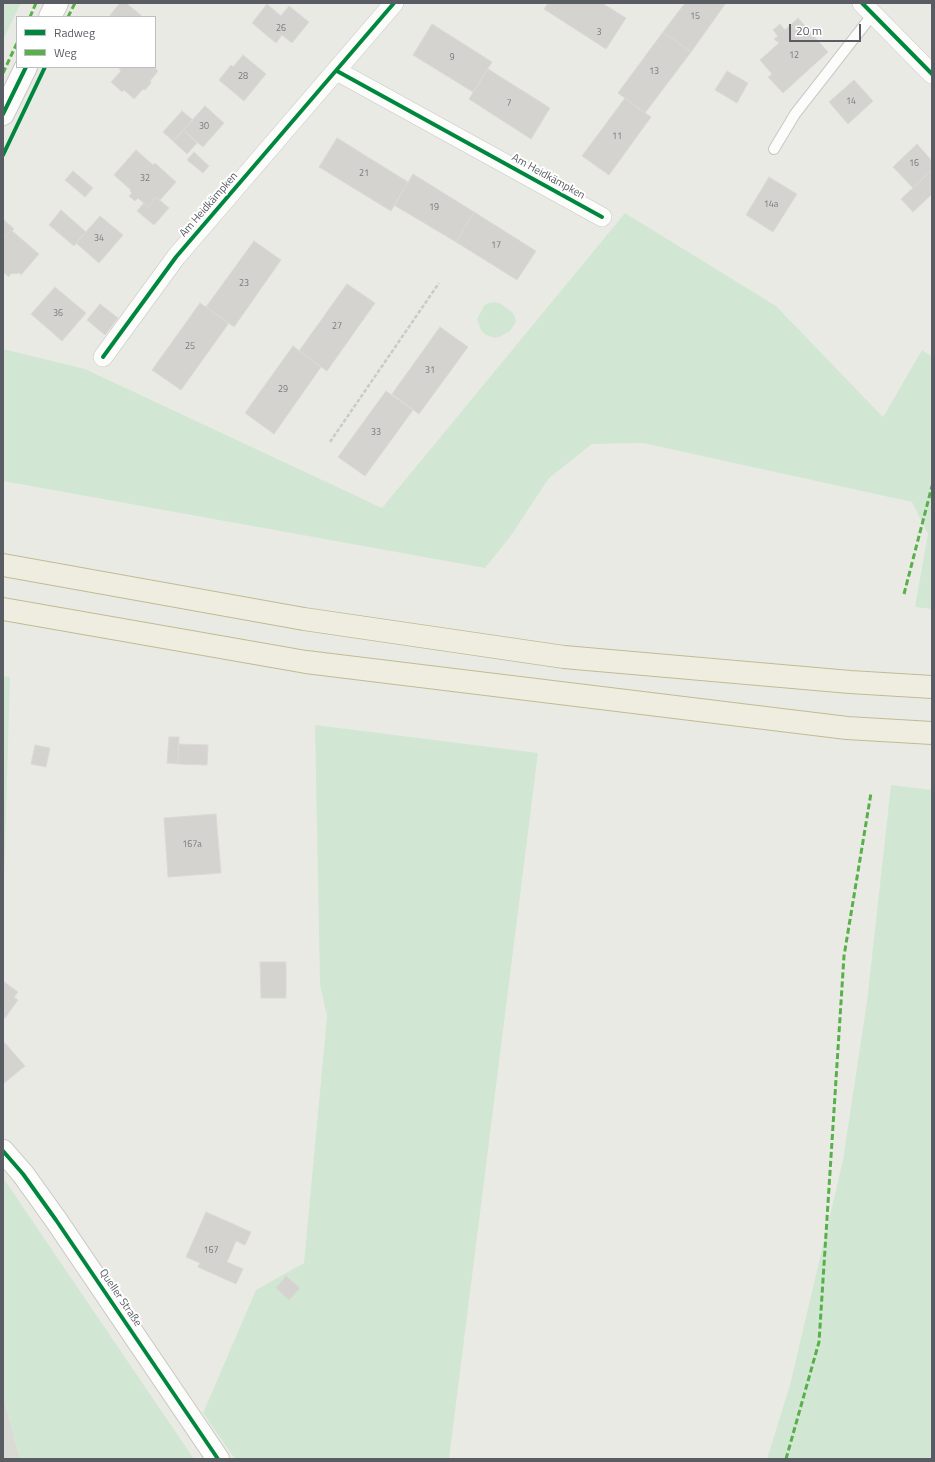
<!DOCTYPE html>
<html>
<head>
<meta charset="utf-8">
<style>
	body { margin:0 }
	#map { position:relative; width:935px; height:1462px; overflow:hidden; background:#eaeae5; font-family:"Titillium Web",sans-serif }
	canvas { display:block }
	.frame { position:absolute; inset:0; border:4px solid #5a5c63; pointer-events:none }
	.legend { position:absolute; left:16px; top:16px; width:140px; height:52px; box-sizing:border-box; background:#fff; border:1px solid #bdbec1; margin:0; padding:5px 7px; list-style:none; font-size:12px; color:#5a5c63 }
	.legend li { display:flex; align-items:center; gap:8px; height:20px }
	.legend b { width:20px; border:1px solid #bdbec1 }
	.scale { position:absolute; left:789px; top:24px; width:72px; height:18px; box-sizing:border-box; border:2px solid #5a5c63; border-top:0; padding-left:5px; font-size:12px; line-height:14px; white-space:nowrap; color:#5a5c63; -webkit-text-stroke:3px #fff; paint-order:stroke }
</style>
</head>
<body>
<div id="map">
<canvas width="935" height="1462"></canvas>
<div class="frame"></div>
<ul class="legend">
<li><b style="height:5px;background:#00873e"></b>Radweg</li>
<li><b style="height:5px;background:#58b04a"></b>Weg</li>
</ul>
<div class="scale">20 m</div>
</div>
<script>
const context = document.querySelector('canvas').getContext('2d');
context.lineJoin = 'round';
function paint(path, color) { context.fillStyle = color; context.fill(path, 'evenodd'); }
const poly = rows => new Path2D(rows.map(r => 'M' + r).join(''));
function strokePath(path, color, width, dash) { context.strokeStyle = color; context.lineWidth = width; context.lineCap = dash ? 'butt' : 'round'; context.setLineDash(dash || []); context.stroke(path); }
function label(font, color, halo, rows, align = 'center') {
  context.font = font + ' "Titillium Web",sans-serif'; context.lineWidth = 4; context.setLineDash([]); context.textBaseline = 'middle'; context.strokeStyle = halo; context.fillStyle = color; for (const [text, x, y, turn = 0] of rows) {
    context.save(); context.translate(x, y); context.rotate((+turn || 0) * Math.PI / 180); context.textAlign = isNaN(turn) ? turn : align; if (halo) context.strokeText(text, 0, 0); context.fillText(text, 0, 0); context.restore();
  }
}
const industrial = poly([
	[3,1394,20,1459,3,1459]
]);
const green = poly([
	[3,3,21,3,3,40],
	[625,213,776,306,883,417,922,350,932,357,932,609,915,607,928,534,912,502,643,443,592,444,549,478,510,537,485,568,3,481,3,349,85,369,382,508],
	[495,302,501,304,512,312,515,317,516,322,510,331,501,336,495,338,486,335,481,330,477,319,484,306,488,303],
	[3,676,10,677,4,883,3,883],
	[315,725,538,753,449,1459,235,1459,203,1413,256,1290,304,1263,327,1016,320,985],
	[891,785,932,790,932,1459,767,1459,790,1385,843,1160,867,1001],
	[3,1178,6,1182,194,1459,20,1459,3,1394]
]);
const building = poly([
	[120,3,126,3,143,17,112,17,110,15,120,3],
	[548,3,602,3,626,18,606,49,544,9,548,3],
	[685,3,726,3,691,52,663,32,685,3],
	[267,4,281,16,289,6,309,22,292,43,282,35,276,43,252,23,267,4],
	[798,18,828,52,783,93,768,77,772,74,760,60,779,43,774,39,778,36,773,30,780,24,785,30,798,18],
	[432,24,492,62,473,92,413,55,432,24],
	[663,32,691,52,645,113,618,93,663,32],
	[243,55,266,74,244,101,219,80,231,65,233,67,243,55],
	[121,67,154,67,158,71,150,81,151,83,145,90,143,89,134,99,124,90,122,92,111,82,121,71,119,69,121,67],
	[488,69,550,108,531,139,469,99,488,69],
	[727,71,748,83,737,103,715,90,727,71],
	[854,80,873,101,848,124,829,102,854,80],
	[625,98,651,117,609,175,582,156,625,98],
	[205,106,224,123,203,147,183,130,205,106],
	[182,111,193,120,173,141,163,132,182,111],
	[183,130,197,143,187,154,173,141,183,130],
	[337,138,408,182,391,211,319,167,337,138],
	[917,144,932,161,932,170,913,188,893,167,917,144],
	[136,150,153,165,155,163,176,182,160,200,156,197,148,207,138,198,135,201,129,196,132,193,130,191,131,190,114,175,136,150],
	[194,152,209,166,203,173,187,160,194,152],
	[932,170,932,194,913,212,901,199,932,170],
	[73,171,93,188,85,197,65,180,73,171],
	[413,174,474,212,456,242,394,205,413,174],
	[769,177,797,194,773,232,746,215,769,177],
	[156,197,169,208,154,225,137,211,144,203,148,207,156,197],
	[61,210,86,232,74,246,49,225,61,210],
	[474,212,536,251,517,280,456,242,474,212],
	[100,216,123,235,99,263,76,243,100,216],
	[4,220,14,229,12,231,11,230,3,239,3,221,4,220],
	[11,230,39,254,21,275,20,273,10,274,9,277,3,272,3,239,11,230],
	[254,241,281,260,234,327,206,307,254,241],
	[347,284,375,303,327,371,299,351,347,284],
	[55,287,86,313,62,341,31,314,55,287],
	[200,303,229,323,181,390,152,370,200,303],
	[100,304,118,318,105,335,87,320,100,304],
	[440,327,468,347,419,414,392,394,440,327],
	[293,346,321,367,274,434,245,413,293,346],
	[386,391,413,410,365,476,338,457,386,391],
	[169,737,179,737,178,764,167,763,169,737],
	[179,744,208,745,207,765,178,764,179,744],
	[35,745,50,748,46,767,31,764,35,745],
	[216,814,221,873,168,877,164,818,216,814],
	[260,962,286,962,286,998,261,998,260,962],
	[3,981,18,992,14,997,18,1000,5,1018,3,1017,3,981],
	[5,1043,25,1066,3,1084,3,1045,5,1043],
	[206,1212,251,1232,245,1245,236,1241,227,1262,243,1269,236,1284,198,1267,200,1263,186,1257,206,1212],
	[286,1276,300,1288,289,1300,276,1288,286,1276]
]);
const path = poly([
	[330,442,439,283]
]);
const lane = poly([
	[774,149,795,114,873,14]
]);
const street = poly([
	[862,3,932,74],
	[337,71,602,217],
	[103,357,176,257,394,3]
]);
const secondary = poly([
	[50,17,57,3],
	[3,114,26,67],
	[3,1151,23,1174,56,1220,218,1459]
]);
const highway = poly([
	[3,565,304,619,564,657,850,682,932,687],
	[3,609,306,662,847,728,932,733]
]);
const quiet = poly([
	[30,17,36,3],
	[68,17,75,3],
	[3,73,17,43],
	[904,594,932,486],
	[786,1459,819,1342,844,956,871,793]
]);
const cycleway = poly([
	[862,3,932,74],
	[337,71,602,217],
	[3,114,26,67],
	[3,155,45,67],
	[103,357,176,257,394,3],
	[3,1151,23,1174,56,1220,218,1459]
]);
const numberNames = [
	["15",695,17],
	["26",281,29],
	["3",599,33],
	["12",794,56],
	["9",452,58],
	["13",654,72],
	["28",243,77],
	["14",851,102],
	["7",509,104],
	["30",204,127],
	["11",617,137],
	["16",914,164],
	["21",364,174],
	["32",145,179],
	["14a",771,205],
	["19",434,208],
	["34",99,239],
	["17",496,246],
	["23",244,284],
	["36",58,314],
	["27",337,327],
	["25",190,347],
	["31",430,371],
	["29",283,390],
	["33",376,433],
	["167a",192,845],
	["167",211,1251]
];
const streetNames = [
	["Am Heidkämpken",548,177,29],
	["Am Heidkämpken",209,205,-49],
	["Queller Straße",120,1298,56]
];
paint(industrial, '#dbdbd6');
paint(green, '#d2e7d3');
paint(building, '#d4d3d0');
strokePath(building, '#dad9d4', 1);
strokePath(lane, '#c7c8c7', 12);
strokePath(street, '#c7c8c7', 20);
strokePath(secondary, '#c7c7c6', 24);
strokePath(highway, '#c1bb92', 24);
strokePath(path, '#c7ccca', 2.5, [4, 2]);
strokePath(lane, '#fcfcfb', 10);
strokePath(street, '#fcfcfb', 19);
strokePath(secondary, '#fcfcfb', 22);
strokePath(highway, '#eeede0', 22);
strokePath(quiet, '#58b04a', 3, [6, 3]);
strokePath(cycleway, '#00873e', 4);
label('9px', '#797a7f', null, numberNames);
label('11px', '#5a5c63', '#fff', streetNames);
</script>
</body>
</html>
